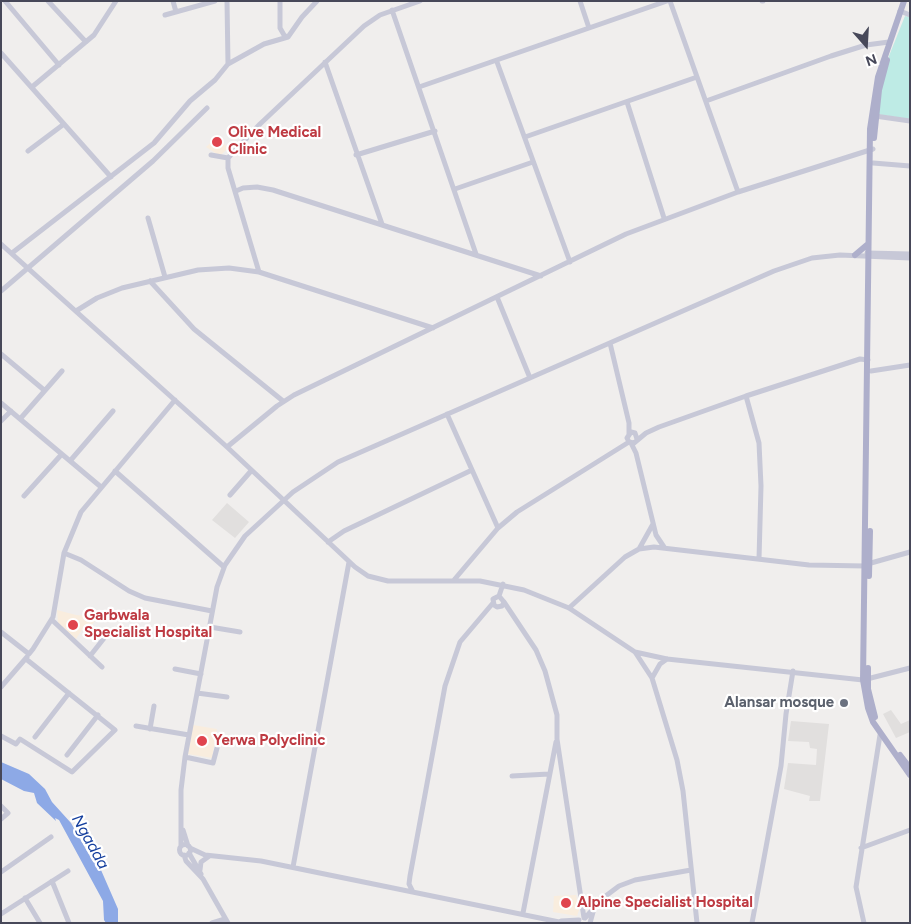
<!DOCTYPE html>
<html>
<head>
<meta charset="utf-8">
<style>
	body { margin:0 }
	#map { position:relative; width:911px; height:924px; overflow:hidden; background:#f0eeed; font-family:Figtree,sans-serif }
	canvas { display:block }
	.frame { position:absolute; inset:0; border:2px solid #474859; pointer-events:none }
	.north { position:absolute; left:841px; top:20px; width:50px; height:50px; -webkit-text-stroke:4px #fff; paint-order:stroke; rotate:161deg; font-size:14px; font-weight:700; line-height:20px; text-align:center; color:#474859 }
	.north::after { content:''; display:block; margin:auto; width:18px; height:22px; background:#474859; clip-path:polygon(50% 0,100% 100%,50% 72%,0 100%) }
</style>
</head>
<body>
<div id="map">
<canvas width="911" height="924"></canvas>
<div class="frame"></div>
<div class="north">N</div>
</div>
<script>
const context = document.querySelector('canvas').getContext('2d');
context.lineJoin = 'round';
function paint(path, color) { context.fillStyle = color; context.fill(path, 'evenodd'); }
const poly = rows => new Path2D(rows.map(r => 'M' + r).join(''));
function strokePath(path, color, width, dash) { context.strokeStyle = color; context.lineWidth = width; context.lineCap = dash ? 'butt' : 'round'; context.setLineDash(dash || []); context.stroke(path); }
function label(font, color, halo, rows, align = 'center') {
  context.font = font + ' Figtree,sans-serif'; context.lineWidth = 4.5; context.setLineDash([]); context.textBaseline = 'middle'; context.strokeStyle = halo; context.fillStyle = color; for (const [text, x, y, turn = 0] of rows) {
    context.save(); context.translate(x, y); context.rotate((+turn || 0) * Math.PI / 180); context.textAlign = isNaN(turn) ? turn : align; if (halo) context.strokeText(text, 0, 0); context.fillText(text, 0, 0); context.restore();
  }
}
const education = poly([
	[227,503,249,522,235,538,212,520],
	[891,710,901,724,910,720,910,732,896,738,883,714],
	[791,721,829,724,820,801,809,801,810,796,784,789,788,763,816,765,817,749,810,748,809,742,788,741]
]);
const medical = poly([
	[217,137,228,148,220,156,206,147],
	[57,610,76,615,98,617,91,626,87,624,85,625,76,639,58,623],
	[193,725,217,729,212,758,188,754],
	[576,895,579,910,577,916,553,912,554,896]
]);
const green = poly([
	[905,16,910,17,910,119,875,114,889,56]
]);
const water = poly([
	[1,762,29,774,45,789,52,802,71,823,92,860,101,870,118,909,118,923,106,923,104,920,103,901,59,820,55,818,56,821,37,803,34,793,24,791,1,779]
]);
const minor = poly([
	[5,1,59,65],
	[48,1,86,42],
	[173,1,176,12],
	[227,1,228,64],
	[280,1,280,28,284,35,287,37],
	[580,1,589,28],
	[670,1,738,192],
	[762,1,763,1],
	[392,10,476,254],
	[900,11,910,15],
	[165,15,215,1],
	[1,53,111,177],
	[325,62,382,224],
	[497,62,570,262],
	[32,87,94,35,116,1],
	[419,87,667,1],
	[706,101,831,56,866,45,889,42],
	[627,102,664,218],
	[875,116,910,121],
	[525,137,697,77],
	[28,151,64,124],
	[211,155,228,158],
	[356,155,435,131],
	[873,163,910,166],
	[455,189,533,162],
	[236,191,243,188,257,187,273,190,541,276],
	[148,218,165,277],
	[1,244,227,447,355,567,368,576,388,581,480,581,524,590,569,608,635,652,652,678,677,760,683,791,697,923],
	[12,253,154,143,190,101,215,80,228,64,264,44,288,37,302,17,317,1],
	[867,253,910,254],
	[259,272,228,168,228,158,260,124,364,26,380,15,420,1],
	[150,281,194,329,283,401],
	[1,291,153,161,207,108],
	[497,297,530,378],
	[76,311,97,298,122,288,198,270,229,268,259,272,433,328],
	[610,343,629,423,629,434],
	[1,354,44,390],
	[871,371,910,365],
	[746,396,759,443,761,486,759,559],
	[1,403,101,487],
	[447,414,498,528],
	[20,419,62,371],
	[1,421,11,411],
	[637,439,635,433,631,432,627,438,629,442,634,443,646,433,659,427,746,396,860,359,868,360],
	[631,443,636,453,656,535,664,547],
	[227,447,277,406,294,395,626,234,738,192,873,149],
	[70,461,113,411],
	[115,471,224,567],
	[230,495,251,471],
	[24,496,61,455],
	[328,542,344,531,472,470],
	[639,549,653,524],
	[64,553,81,560,129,591,145,598,212,611],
	[871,563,910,552],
	[454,580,498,528,517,512,629,442],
	[499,596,504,602,502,606,497,607,494,605,493,599,499,596,503,584],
	[504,602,536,650,545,671,557,715,557,739,584,918],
	[569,608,625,557,639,549,654,547,809,565,865,566],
	[52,620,102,667],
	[210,627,240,632],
	[1,632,29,654,33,649,53,617,64,553,81,512,175,400],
	[635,652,667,659,863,680,910,668],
	[90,656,105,637],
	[175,669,201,674],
	[652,678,660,664,667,659],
	[1,687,27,657],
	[197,693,227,697],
	[136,726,189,735],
	[150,729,154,706],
	[1,736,16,744,20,739,72,772,115,730,26,659],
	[35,737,69,693],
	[67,755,98,715],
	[185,757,213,763,217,748],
	[512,776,549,774],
	[1,806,8,813,1,819],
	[183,830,188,846],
	'179.5 850a5.5 5.5 0 1 1 11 0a5.5 5.5 0 1 1-11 0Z',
	[181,846,181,790,185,757,217,587,225,565,245,536,293,492,338,462,361,452,774,271,812,258,840,255,910,258],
	[190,848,205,855,261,861,564,923],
	[861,848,910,830],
	[189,853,201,874],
	[184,855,186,861,203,879,228,923],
	[293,867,349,562],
	[200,870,201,862,208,857],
	[1,872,51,837],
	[52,881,69,923],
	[413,892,409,884,410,876,445,686,460,642,493,603],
	[25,898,40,923],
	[523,913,556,742],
	[1,914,68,871],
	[585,918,603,898,619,886,635,880,691,870],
	[561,921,579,920],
	[212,923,225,919],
	[590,923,593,912],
	[752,923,781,766,786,714,793,671],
	[864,923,856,887,880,735]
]);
const major = poly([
	[904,1,878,77,870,129,863,680,868,708,873,722,910,775],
	[874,138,879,90,887,60],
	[855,255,868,244],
	[869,576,870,531],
	[868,668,868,689,875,717],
	[900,755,910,768]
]);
const markers = [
	[217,142,6,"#e0444e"],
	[73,625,6,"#e0444e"],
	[844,703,5,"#6b7280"],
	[202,741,6,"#e0444e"],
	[566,903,6,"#e0444e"]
];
const healthNames = [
	["Olive Medical",228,133],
	["Clinic",228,150],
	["Garbwala",84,616],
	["Specialist Hospital",84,633],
	["Yerwa Polyclinic",213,741],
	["Alpine Specialist Hospital",577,903]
];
const worshipNames = [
	["Alansar mosque",834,703]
];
const waterNames = [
	["Ngadda",90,842,61]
];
paint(education, '#e1dfde');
paint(medical, '#f9edde');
paint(green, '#beebe5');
paint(water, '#8da9e6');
strokePath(minor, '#c7c8d7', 5);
strokePath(major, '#aeafcb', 6);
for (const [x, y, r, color] of markers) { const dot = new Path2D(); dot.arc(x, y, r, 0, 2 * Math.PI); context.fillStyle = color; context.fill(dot); strokePath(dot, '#fff', 2); }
label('bold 15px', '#be3a42', '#fff', healthNames, 'left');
label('bold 15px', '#5b616d', '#fff', worshipNames, 'right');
label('italic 16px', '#153f9e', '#fff', waterNames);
</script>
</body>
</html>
